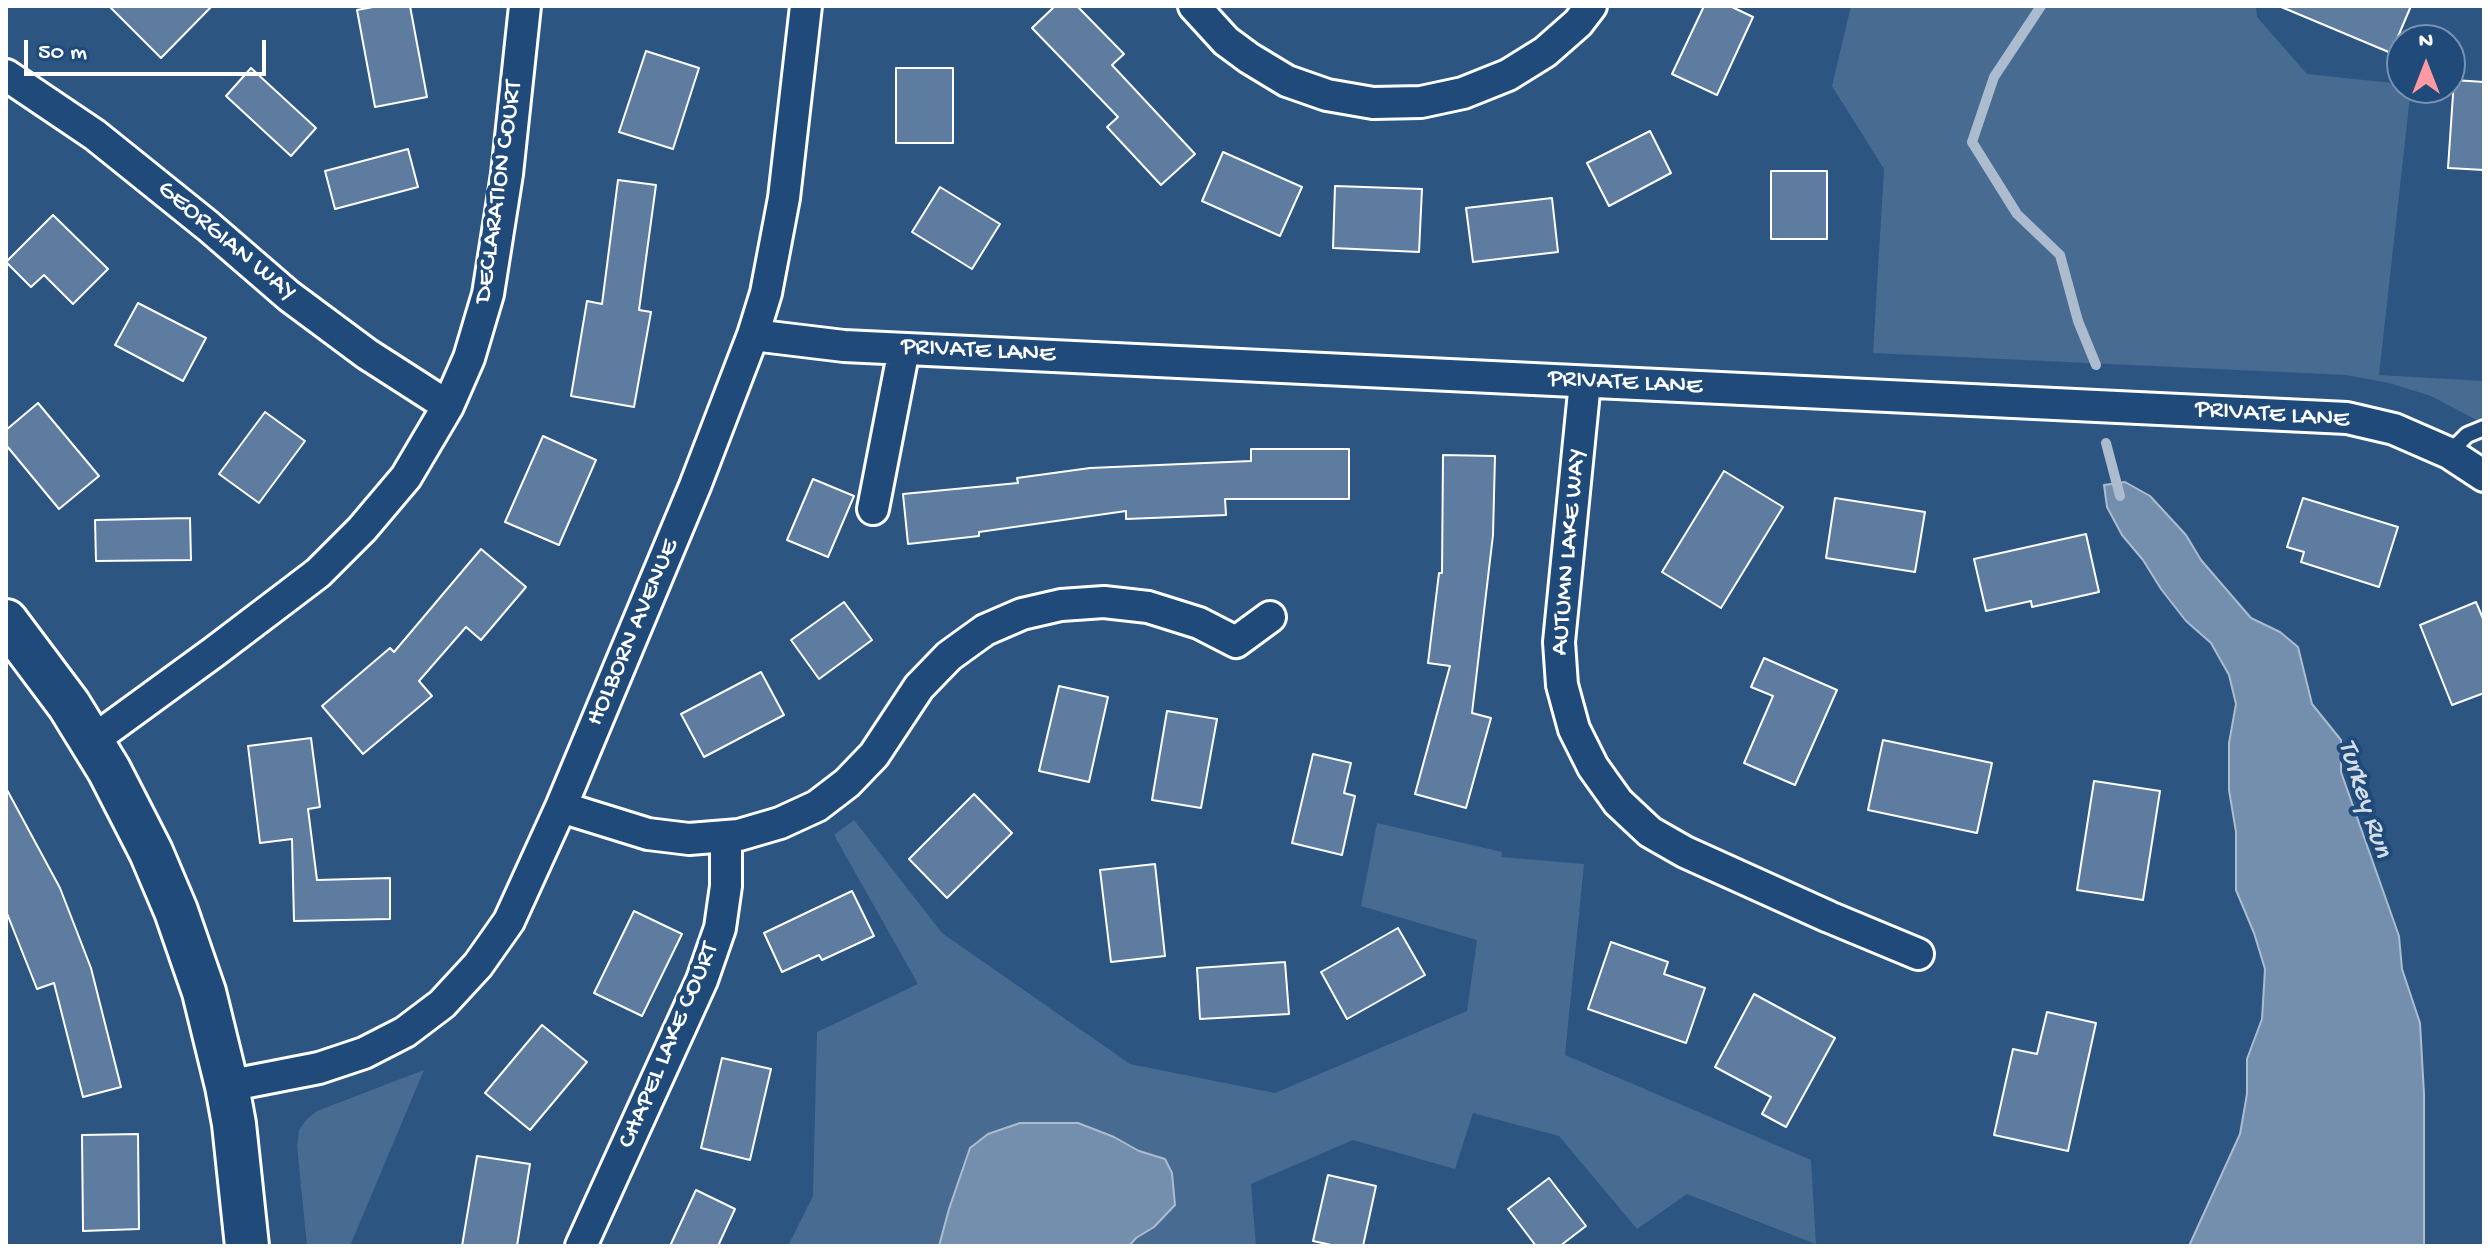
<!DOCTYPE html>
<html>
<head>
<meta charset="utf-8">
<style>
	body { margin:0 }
	#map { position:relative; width:2490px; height:1252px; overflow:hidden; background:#2c5582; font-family:"Gochi Hand",sans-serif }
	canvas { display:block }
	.frame { position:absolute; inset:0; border:8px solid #fff; pointer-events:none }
	.north { position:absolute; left:2386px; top:24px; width:80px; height:80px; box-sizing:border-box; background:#1f4a7a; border:2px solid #7992af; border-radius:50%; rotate:0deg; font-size:22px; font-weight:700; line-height:32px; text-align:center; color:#fff }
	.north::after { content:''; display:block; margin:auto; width:28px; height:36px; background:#ff9aa2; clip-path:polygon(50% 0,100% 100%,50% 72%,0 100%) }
	.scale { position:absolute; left:24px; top:40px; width:242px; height:36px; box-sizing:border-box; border:4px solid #fff; border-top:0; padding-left:10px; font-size:24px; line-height:28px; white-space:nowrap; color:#fff; -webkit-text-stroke:6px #1f4a7a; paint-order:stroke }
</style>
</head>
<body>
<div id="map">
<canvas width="2490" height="1252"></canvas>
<div class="frame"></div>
<div class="north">N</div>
<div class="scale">50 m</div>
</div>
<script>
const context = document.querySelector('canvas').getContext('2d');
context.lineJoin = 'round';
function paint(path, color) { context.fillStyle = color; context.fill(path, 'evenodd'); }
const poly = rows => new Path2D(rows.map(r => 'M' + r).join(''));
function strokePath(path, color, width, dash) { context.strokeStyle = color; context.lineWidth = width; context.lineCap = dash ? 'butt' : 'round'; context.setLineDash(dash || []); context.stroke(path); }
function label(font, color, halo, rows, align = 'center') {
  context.font = font + ' "Gochi Hand",sans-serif'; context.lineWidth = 8; context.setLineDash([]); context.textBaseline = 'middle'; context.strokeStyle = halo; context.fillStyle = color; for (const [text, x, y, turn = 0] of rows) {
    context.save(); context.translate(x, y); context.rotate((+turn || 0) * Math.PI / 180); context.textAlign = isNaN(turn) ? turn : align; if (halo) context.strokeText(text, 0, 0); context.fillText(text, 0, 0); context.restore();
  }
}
const green = poly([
	[1851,6,2256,6,2257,17,2307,74,2402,84,2402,88,2411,88,2379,375,2484,381,2484,424,2431,396,2389,383,2346,375,1873,353,1884,169,1832,86],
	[854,820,942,933,1130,1064,1275,1093,1467,1011,1477,940,1361,906,1377,823,1502,852,1501,857,1584,864,1565,1055,1811,1160,1816,1244,1687,1194,1637,1229,1559,1136,1473,1113,1455,1169,1353,1140,1251,1184,1256,1246,788,1246,813,1196,817,1032,918,984,834,835],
	[424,1070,350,1246,307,1246,297,1146,299,1130,307,1119,317,1111]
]);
const water = poly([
	[2125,482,2150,496,2186,535,2201,560,2251,618,2280,632,2298,647,2312,704,2341,740,2341,772,2399,936,2402,969,2420,1023,2424,1094,2424,1246,2189,1246,2240,1134,2247,1094,2247,1059,2262,1019,2265,969,2254,933,2236,890,2236,832,2229,790,2229,743,2236,704,2229,675,2211,643,2186,621,2161,589,2143,560,2122,535,2107,507,2104,485,2125,482],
	[1020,1123,1078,1123,1114,1137,1139,1151,1165,1159,1172,1173,1175,1205,1154,1227,1136,1238,1129,1246,939,1246,949,1209,970,1148,988,1134,1020,1123]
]);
const stream = poly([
	[2041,6,1994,77,1972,142,2017,214,2060,255,2078,321,2096,365],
	[2106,443,2120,496]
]);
const building = poly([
	[109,6,212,6,161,58,109,6],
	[378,6,410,6,427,97,375,107,357,10,378,6],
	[1055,6,1077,6,1124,54,1112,65,1195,154,1161,185,1107,127,1118,117,1032,28,1055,6],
	[1704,6,1730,6,1753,17,1717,95,1672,74,1704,6],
	[2279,6,2411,6,2391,53,2279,6],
	[646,51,699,68,673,149,619,132,646,51],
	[251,68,316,128,291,156,226,96,251,68],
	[896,68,953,68,953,143,896,143,896,68],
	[2454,80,2484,82,2484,170,2448,168,2454,80],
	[1650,131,1671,173,1609,206,1587,163,1650,131],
	[408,149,418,187,335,209,325,171,408,149],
	[1223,152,1302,187,1280,236,1202,201,1223,152],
	[1771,171,1827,171,1827,239,1771,239,1771,171],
	[618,180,656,185,639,310,651,312,634,407,571,396,587,301,602,304,618,180],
	[1335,186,1422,189,1419,252,1333,248,1335,186],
	[940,187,1000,224,972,269,912,232,940,187],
	[1552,198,1558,252,1473,262,1466,208,1552,198],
	[53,215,108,269,73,304,44,275,31,287,6,262,53,215],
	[138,303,206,338,183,381,115,345,138,303],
	[38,403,99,476,59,509,6,445,6,430,38,403],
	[265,412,305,441,259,503,219,474,265,412],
	[543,436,596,460,559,545,505,522,543,436],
	[1251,449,1349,449,1349,499,1225,499,1226,515,1126,519,1126,511,979,532,979,536,908,544,903,494,1018,483,1017,478,1090,468,1251,461,1251,449],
	[1443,455,1495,456,1493,535,1472,713,1491,718,1466,808,1415,794,1450,666,1428,663,1439,573,1442,573,1443,455],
	[1724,471,1783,507,1721,608,1662,572,1724,471],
	[813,479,854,496,828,557,787,540,813,479],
	[1835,498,1925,512,1915,572,1826,558,1835,498],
	[2303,498,2398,527,2379,587,2301,562,2304,552,2287,547,2303,498],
	[190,518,191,560,96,561,95,520,190,518],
	[2086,534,2099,592,2032,607,2031,601,1986,611,1974,559,2086,534],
	[481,549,526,587,481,640,466,627,419,681,432,696,363,754,322,706,390,648,394,652,481,549],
	[844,602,872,640,819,679,791,640,844,602],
	[2476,602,2484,621,2484,693,2452,705,2420,625,2476,602],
	[1764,658,1837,690,1795,785,1744,763,1773,696,1751,687,1764,658],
	[761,672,784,715,704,757,681,714,761,672],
	[1059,686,1108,697,1089,782,1039,771,1059,686],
	[1167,711,1217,719,1201,808,1152,800,1167,711],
	[311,738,320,807,308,809,317,880,390,878,390,919,294,921,292,839,260,843,248,746,311,738],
	[1883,740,1992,763,1977,833,1868,810,1883,740],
	[1313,754,1351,763,1344,793,1355,796,1342,855,1292,843,1313,754],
	[2094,781,2160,791,2143,900,2077,890,2094,781],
	[6,788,60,888,91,968,121,1087,83,1097,54,983,37,989,6,911,6,788],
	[974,794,1012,833,947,898,909,859,974,794],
	[1155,864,1165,956,1111,962,1100,870,1155,864],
	[852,891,874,936,822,960,819,955,782,972,764,933,852,891],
	[634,911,682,934,642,1016,594,993,634,911],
	[1398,928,1425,975,1347,1019,1321,972,1398,928],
	[1611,942,1668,962,1664,974,1705,988,1686,1043,1588,1009,1611,942],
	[1285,962,1289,1014,1200,1019,1197,968,1285,962],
	[1754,994,1835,1038,1786,1127,1762,1114,1771,1097,1715,1067,1754,994],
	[2047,1012,2096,1023,2068,1151,1994,1135,2013,1049,2037,1054,2047,1012],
	[542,1025,587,1062,530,1130,485,1093,542,1025],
	[722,1058,771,1069,750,1160,701,1148,722,1058],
	[138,1134,139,1229,83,1231,82,1135,138,1134],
	[477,1156,530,1164,517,1246,462,1246,477,1156],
	[1328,1175,1376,1186,1363,1246,1336,1246,1313,1241,1328,1175],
	[1549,1178,1586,1226,1560,1246,1536,1246,1508,1209,1549,1178],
	[696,1190,735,1209,718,1246,670,1246,696,1190]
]);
const service = poly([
	[2449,453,2467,435,2484,428]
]);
const minor = poly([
	[1194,6,1226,41,1249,58,1287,81,1327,95,1373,103,1421,102,1463,93,1508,75,1545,52,1578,23,1591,6],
	[6,75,95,135,208,226,289,296,367,354,448,406],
	[753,335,844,346,2347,418,2394,429,2449,453,2484,476],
	[1585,382,1559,642,1562,685,1574,729,1593,767,1618,802,1650,832,1685,852,1829,917,1918,954],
	[873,509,904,349],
	[92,741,214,652,318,573,362,529,406,477,448,406,469,358,488,294,507,174,525,6],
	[561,807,648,834,689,839,739,835,780,823,817,806,847,783,874,755,919,687,949,656,985,630,1022,614,1061,605,1104,602,1148,607,1199,623,1236,642,1270,617],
	[227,1086,319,1068,364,1053,405,1032,442,1004,478,965,509,921,561,807,695,486,753,335,766,293,784,198,806,6],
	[581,1246,702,980,720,928,726,886,726,837]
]);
const secondary = poly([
	[6,621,69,705,109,770,151,852,176,911,204,992,227,1086,234,1124,247,1246]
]);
const streetNames = [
	["DECLARATION COURT",500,192,-82],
	["GEORGIAN WAY",226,242,40],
	["PRIVATE LANE",978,352,3],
	["PRIVATE LANE",1625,384,3],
	["PRIVATE LANE",2272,416,4],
	["AUTUMN LAKE WAY",1570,552,-85],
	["HOLBORN AVENUE",634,633,-67],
	["CHAPEL LAKE COURT",670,1046,-67]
];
const waterNames = [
	["Turkey Run",2363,799,72]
];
paint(green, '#486b92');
paint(water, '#748fad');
strokePath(water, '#acbcce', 2);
strokePath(stream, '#acbcce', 10);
paint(building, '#5e7c9f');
strokePath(building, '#fff', 2);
strokePath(service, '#fff', 20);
strokePath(minor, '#fff', 36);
strokePath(secondary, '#fff', 48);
strokePath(service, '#1f4a7a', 14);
strokePath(minor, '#1f4a7a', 30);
strokePath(secondary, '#1f4a7a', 42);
label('26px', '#fff', '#1f4a7a', streetNames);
label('italic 28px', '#d5dde6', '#1f4a7a', waterNames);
</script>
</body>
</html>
